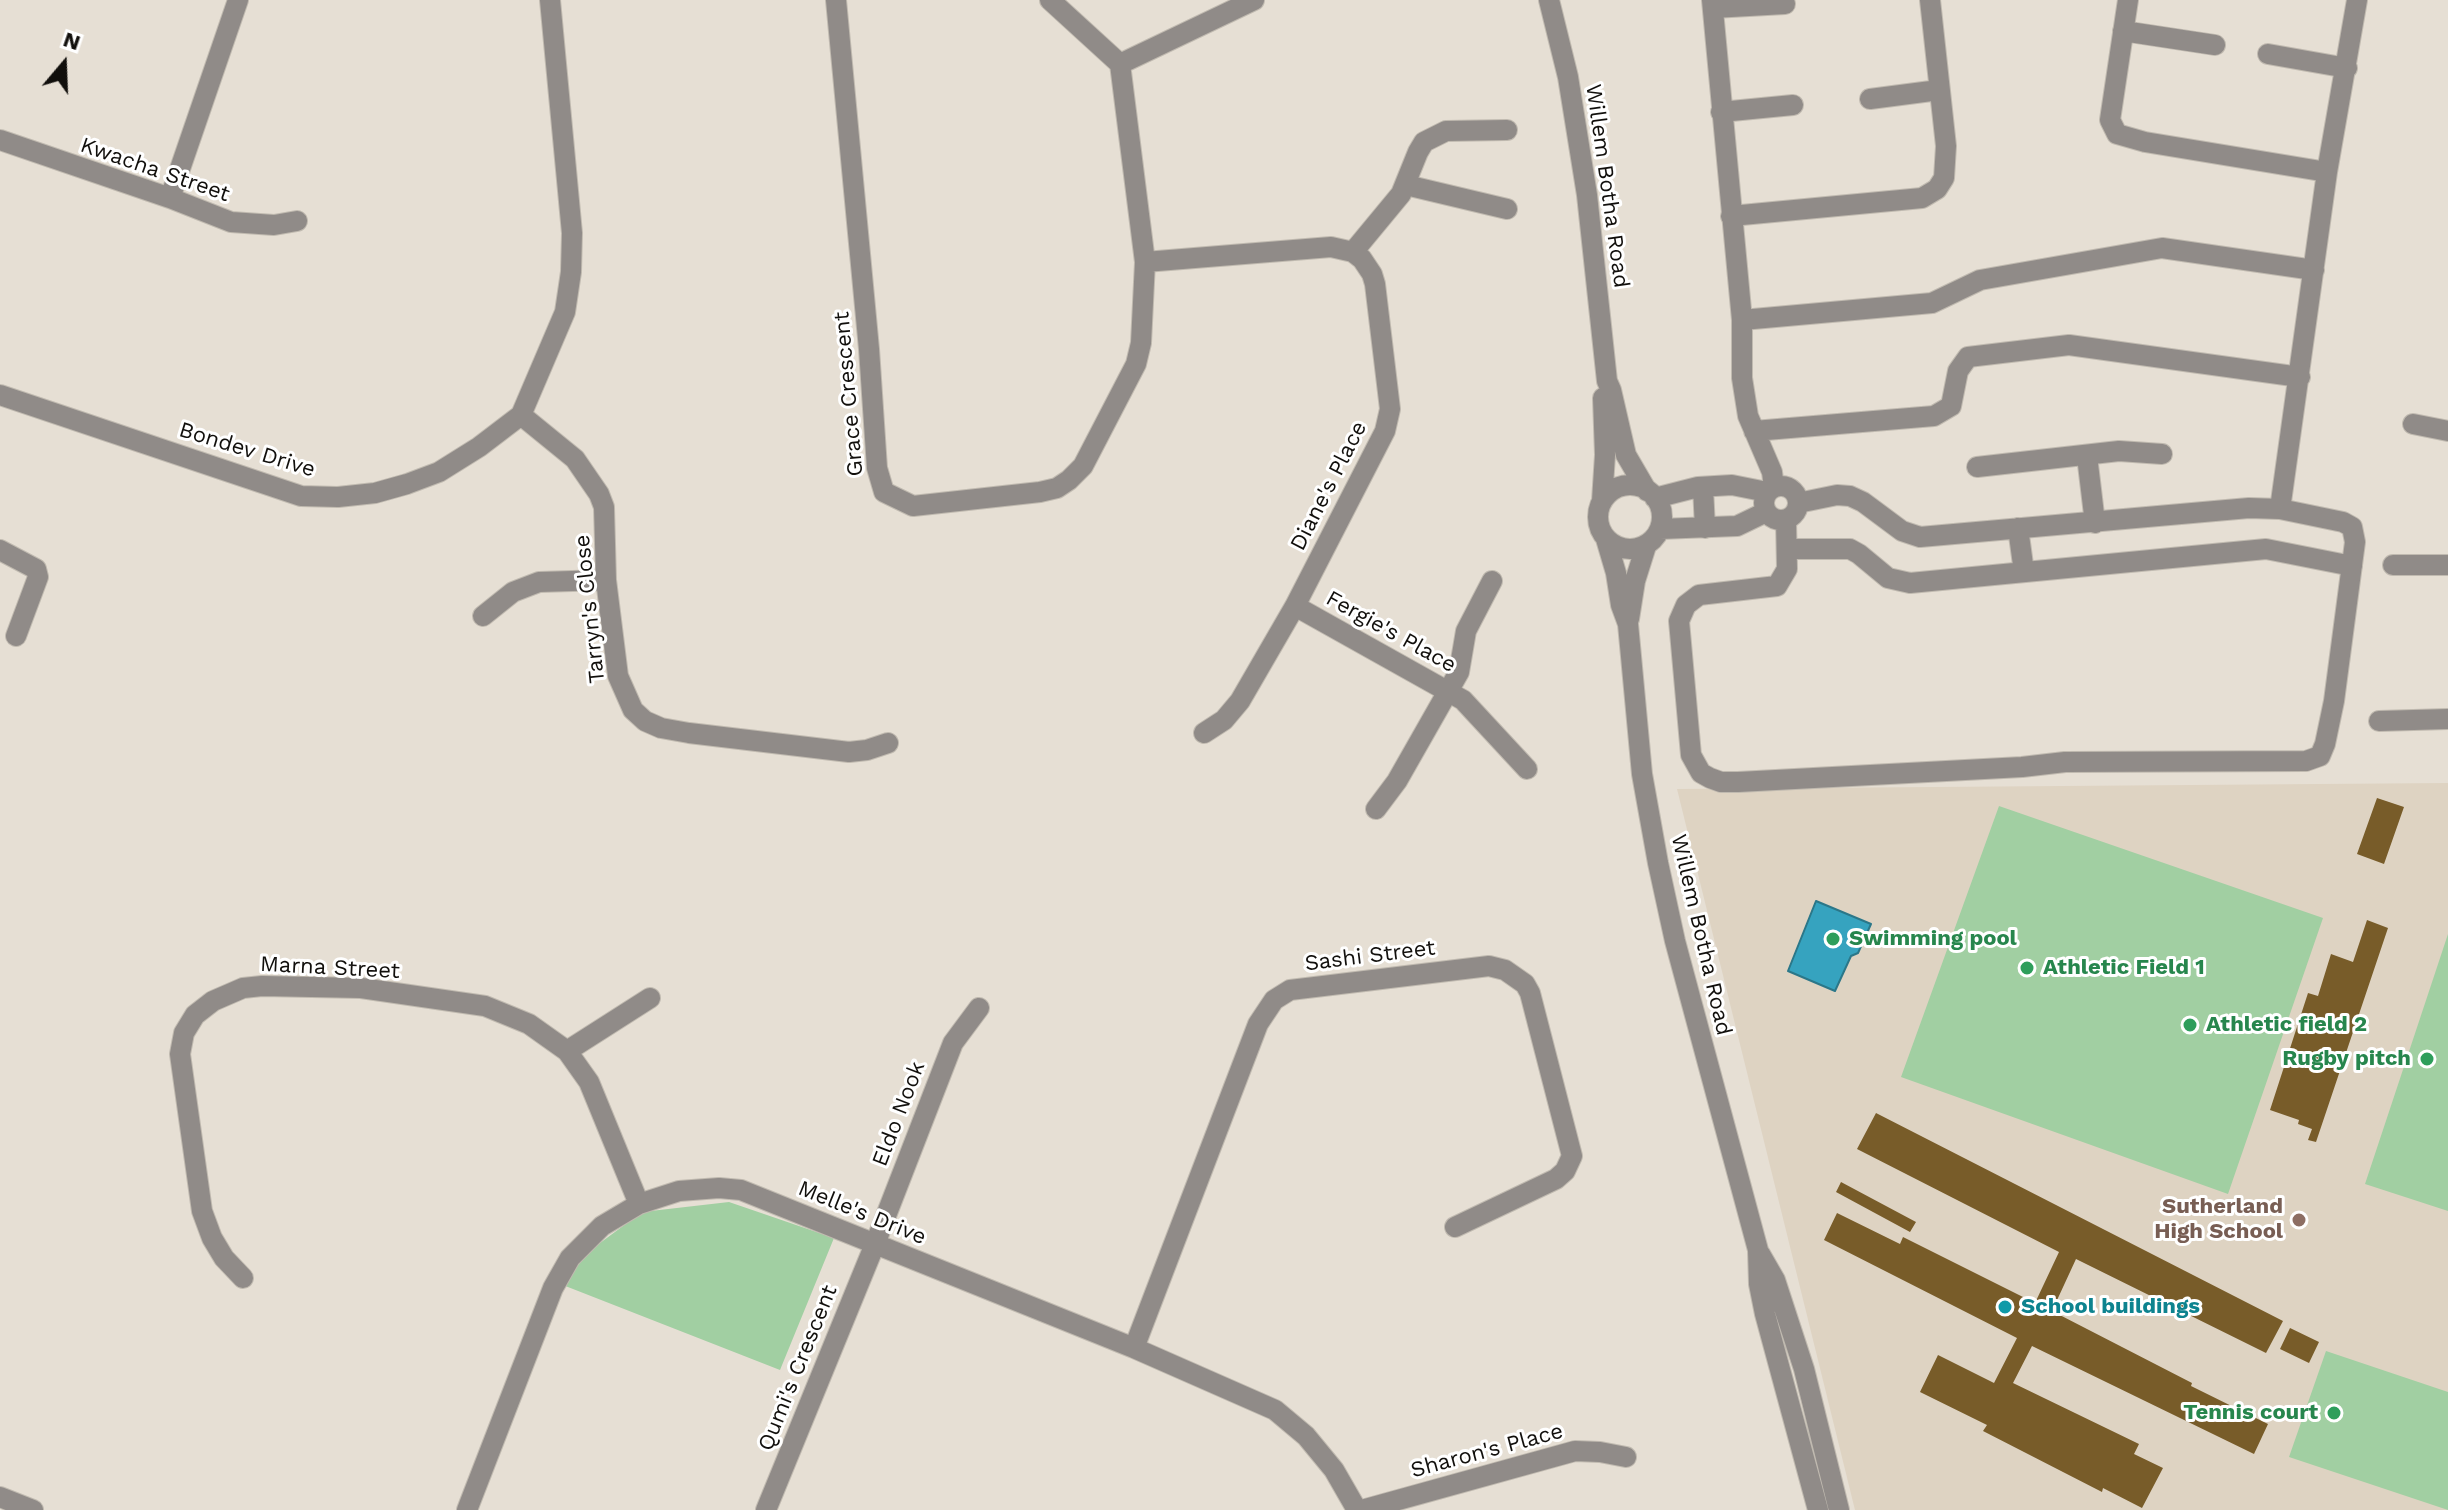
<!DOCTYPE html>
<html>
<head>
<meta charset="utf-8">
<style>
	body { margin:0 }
	#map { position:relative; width:2448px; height:1510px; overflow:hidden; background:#e6dfd4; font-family:"Work Sans",sans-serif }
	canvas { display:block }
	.north { position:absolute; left:24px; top:24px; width:80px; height:80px; -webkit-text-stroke:6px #fff; paint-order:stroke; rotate:19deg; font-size:22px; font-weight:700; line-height:32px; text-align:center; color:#110f0c }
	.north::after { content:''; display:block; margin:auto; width:28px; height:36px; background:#110f0c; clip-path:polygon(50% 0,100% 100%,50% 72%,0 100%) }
</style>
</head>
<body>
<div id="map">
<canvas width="2448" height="1510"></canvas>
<div class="north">N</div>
</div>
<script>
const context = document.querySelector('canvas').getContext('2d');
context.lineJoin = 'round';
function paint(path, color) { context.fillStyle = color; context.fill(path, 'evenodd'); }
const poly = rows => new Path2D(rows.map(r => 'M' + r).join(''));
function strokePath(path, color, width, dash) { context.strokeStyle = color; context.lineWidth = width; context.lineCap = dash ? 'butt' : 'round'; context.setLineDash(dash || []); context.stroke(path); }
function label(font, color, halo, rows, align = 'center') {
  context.font = font + ' "Work Sans",sans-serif'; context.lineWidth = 6; context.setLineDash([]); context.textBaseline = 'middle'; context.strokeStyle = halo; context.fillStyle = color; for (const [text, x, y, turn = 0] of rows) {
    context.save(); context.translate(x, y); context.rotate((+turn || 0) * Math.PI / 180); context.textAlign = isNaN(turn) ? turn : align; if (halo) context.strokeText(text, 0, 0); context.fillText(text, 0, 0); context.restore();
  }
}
const built = poly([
	[2448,783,2448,1510,1855,1510,1677,789]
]);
const green = poly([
	[1999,806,2323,918,2228,1194,1901,1077],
	[2448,934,2448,1211,2365,1184],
	[729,1202,834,1238,780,1370,550,1280,642,1212],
	[2326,1351,2448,1392,2448,1510,2289,1457]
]);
const water = poly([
	[1816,901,1871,924,1858,953,1851,956,1835,991,1788,971,1816,901]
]);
const building = poly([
	[2377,798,2404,807,2384,864,2357,854],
	[2367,920,2388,928,2316,1142,2308,1140,2312,1129,2298,1124,2299,1120,2270,1110,2308,993,2318,996,2331,954,2353,962],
	[1876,1113,2283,1321,2266,1353,2076,1259,2052,1311,2192,1383,2191,1386,2268,1424,2254,1454,2032,1346,2013,1383,2139,1444,2134,1454,2163,1468,2142,1508,2103,1488,2102,1492,1983,1431,1987,1425,1920,1392,1938,1355,1994,1383,2017,1338,1824,1240,1837,1213,1900,1244,1903,1237,2035,1303,2059,1252,1857,1149],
	[1841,1182,1916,1222,1910,1232,1836,1192],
	[2290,1328,2319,1342,2309,1363,2280,1349]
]);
const minor = poly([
	[836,0,869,349,877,468,884,492,913,506,1040,492,1057,488,1069,480,1083,466,1136,364,1141,343,1145,262,1120,64,1050,0],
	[1549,0,1568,77,1587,195,1607,381,1611,390,1626,455,1647,491],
	[1712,0,1742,320,1742,378,1748,416,1772,472,1774,487],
	[2128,0,2110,120,2117,134,2145,142,2327,172],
	[1713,8,1785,4],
	[2123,31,2215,45],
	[2268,54,2347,68],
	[1120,64,1254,0],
	[1870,99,1939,90],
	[1721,112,1793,105],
	[0,140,170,198,231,222,274,225,297,221],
	[1406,185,1507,209],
	[170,198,238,0],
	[1731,216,1922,198,1937,189,1944,178,1946,146,1930,0],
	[1353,252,1401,194,1418,152,1424,142,1446,131,1507,130],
	[1145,262,1331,247,1353,252,1362,259,1372,274,1375,284,1390,409,1385,431,1295,606,1240,701,1224,720,1204,733],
	[1742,320,1932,303,1980,280,2162,248,2314,270],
	[0,395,301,496,338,497,375,493,407,484,439,472,479,447,521,415,565,312,571,272,572,233,550,0],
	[521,415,575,459,599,494,604,507,606,580,618,676,633,710,645,721,661,728,689,733,849,752,867,750,888,743],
	[2413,424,2448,431],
	[1754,431,1934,416,1951,406,1958,371,1968,357,2069,345,2300,377],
	[2087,456,2095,523],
	[1977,467,2119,451,2162,454],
	'1598 517a32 32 0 1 1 64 0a32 32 0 1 1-64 0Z',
	'1764 503a17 17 0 1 1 34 0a17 17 0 1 1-34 0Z',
	[1703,487,1705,528],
	[1655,498,1698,487,1732,485,1767,492],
	[1602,501,1605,455,1603,398],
	[2280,509,2327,172,2357,0],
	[1786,520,1787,569,1777,586,1699,595,1686,605,1679,621,1691,755,1701,773,1710,778,1721,782,1738,782,2022,767,2065,762,2306,761,2320,756,2325,744,2334,701,2355,542,2352,527,2343,522,2280,509,2249,508,1920,537,1902,531,1863,502,1850,496,1837,495,1798,503],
	[2018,528,2024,572],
	[1660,529,1737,526,1766,512],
	[1606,539,1616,573,1621,605,1628,624,1642,774,1658,863,1675,941,1758,1250,1759,1284,1765,1314,1818,1510],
	[1787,549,1850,549,1859,554,1888,578,1910,583,2266,549,2352,566],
	[0,550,36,569,38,577,16,636],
	[2393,565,2448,565],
	[1295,606,1463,700,1527,769],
	[483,616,513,592,539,582,606,580],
	[1629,619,1635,581,1646,546],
	[2379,721,2448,719],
	[1376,809,1397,781,1459,672,1466,631,1492,581],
	[567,1051,650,998],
	[1760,1254,1775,1280,1804,1369,1839,1510],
	[243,1278,224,1258,212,1238,202,1211,180,1054,184,1033,195,1015,213,1001,243,988,262,986,361,988,485,1006,529,1024,567,1051,589,1082,639,1204],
	[1134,1348,1258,1024,1274,1000,1290,990,1489,966,1505,970,1525,984,1530,993,1572,1156,1565,1171,1556,1179,1455,1227],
	[0,1497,33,1510],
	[467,1510,553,1288,570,1258,602,1226,639,1204,679,1191,719,1188,741,1190,1134,1348,1275,1410,1306,1436,1334,1470,1357,1510],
	[766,1510,875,1244,953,1043,979,1008],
	[1362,1510,1575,1451,1600,1452,1626,1457]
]);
const markers = [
	[1833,939,8,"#2e9e5b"],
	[2027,968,8,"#2e9e5b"],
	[2190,1025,8,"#2e9e5b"],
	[2427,1059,8,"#2e9e5b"],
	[2299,1220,8,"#8d6e63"],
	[2005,1307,8,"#0f9aa8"],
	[2334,1413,8,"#2e9e5b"]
];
const streetNames = [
	["Kwacha Street",155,170,19],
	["Willem Botha Road",1607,186,82],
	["Grace Crescent",849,394,-95],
	["Bondev Drive",247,450,17],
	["Diane's Place",1329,486,-63],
	["Tarryn's Close",590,609,-96],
	["Fergie's Place",1391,632,29],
	["Willem Botha Road",1701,935,77],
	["Sashi Street",1370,956,-7],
	["Marna Street",330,968,3],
	["Eldo Nook",899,1114,-69],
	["Melle's Drive",862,1213,22],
	["Qumi's Crescent",798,1368,-68],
	["Sharon's Place",1487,1451,-15]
];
const leisureNames = [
	["Swimming pool",1849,939],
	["Athletic Field 1",2043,968],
	["Athletic field 2",2206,1025],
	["Rugby pitch",2411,1059,"right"],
	["Tennis court",2318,1413,"right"]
];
const educationNames = [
	["Sutherland",2283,1207],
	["High School",2283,1232]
];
const cultureNames = [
	["School buildings",2021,1307]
];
paint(built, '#ded3c2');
paint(green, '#a1cfa2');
paint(water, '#36a3bf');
strokePath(water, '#2b7789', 2);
paint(building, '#785c29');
strokePath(minor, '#c0bab0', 22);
strokePath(minor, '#908b88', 20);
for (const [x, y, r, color] of markers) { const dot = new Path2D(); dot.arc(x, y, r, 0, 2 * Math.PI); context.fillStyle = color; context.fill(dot); strokePath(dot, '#fff', 3); }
label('22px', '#110f0c', '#fff', streetNames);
label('bold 22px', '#27864d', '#fff', leisureNames, 'left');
label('bold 22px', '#785e54', '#fff', educationNames, 'right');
label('bold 22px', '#0d838f', '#fff', cultureNames, 'left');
</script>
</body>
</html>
